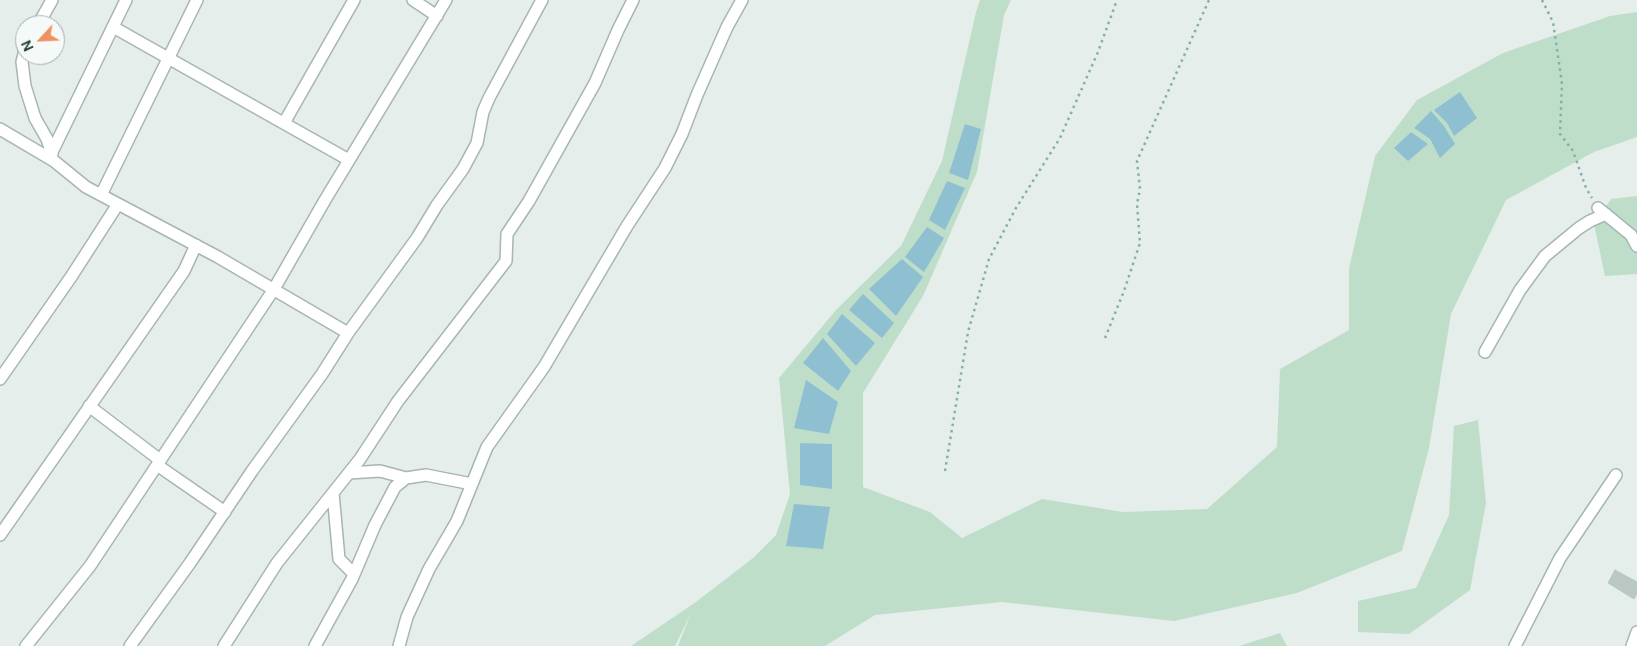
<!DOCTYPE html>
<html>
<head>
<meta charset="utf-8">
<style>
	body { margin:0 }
	#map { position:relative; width:1637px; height:646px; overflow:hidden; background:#e5eeea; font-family:"DM Sans",sans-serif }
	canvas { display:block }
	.north { position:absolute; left:15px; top:15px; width:50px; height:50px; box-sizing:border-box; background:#f5faf8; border:1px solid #a1afac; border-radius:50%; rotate:245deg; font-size:14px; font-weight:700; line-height:20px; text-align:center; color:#243f3a }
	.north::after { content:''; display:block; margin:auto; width:18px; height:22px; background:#ef9161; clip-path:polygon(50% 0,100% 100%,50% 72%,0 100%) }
</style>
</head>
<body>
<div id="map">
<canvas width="1637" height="646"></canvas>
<div class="north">N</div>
</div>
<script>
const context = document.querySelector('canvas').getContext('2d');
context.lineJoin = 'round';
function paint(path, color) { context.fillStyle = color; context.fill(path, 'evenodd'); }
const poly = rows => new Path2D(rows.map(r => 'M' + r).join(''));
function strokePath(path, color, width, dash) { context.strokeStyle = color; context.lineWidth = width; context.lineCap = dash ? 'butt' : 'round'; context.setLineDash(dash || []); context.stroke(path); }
const green = poly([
	[980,0,1011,0,1004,15,977,172,923,296,863,393,863,487,930,512,962,538,1042,499,1123,512,1207,509,1277,447,1280,369,1349,330,1349,268,1375,156,1417,100,1503,53,1610,16,1637,12,1637,137,1594,152,1506,200,1451,314,1429,448,1402,551,1297,593,1174,621,1002,602,875,615,825,646,678,646,691,613,675,646,631,646,696,602,753,558,776,535,790,494,779,378,836,310,901,246,942,161,976,12],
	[1637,196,1637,274,1605,276,1594,224,1611,199],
	[1478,420,1486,503,1470,590,1409,634,1358,632,1358,601,1416,588,1449,515,1454,426],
	[1280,633,1287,646,1239,646]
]);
const water = poly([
	[1460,92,1477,118,1454,136,1447,123,1434,110],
	[1431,111,1444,126,1455,144,1440,158,1430,139,1414,128],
	[965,124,981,129,968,180,949,173],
	[1411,132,1428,144,1408,161,1394,148],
	[947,181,965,188,945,230,929,220],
	[927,227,944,238,924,272,905,257],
	[902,259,923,277,896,316,869,289],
	[863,294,894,323,882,338,849,310],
	[842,314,875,343,856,366,827,334],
	[823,338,851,371,838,391,803,363],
	[806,380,838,402,829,434,794,428],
	[800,443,832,444,832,489,800,485],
	[794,504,830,507,823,549,786,546]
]);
const building = poly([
	[1615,570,1637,582,1637,593,1634,599,1608,583,1615,570]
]);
const path = poly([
	[1542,0,1553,22,1562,84,1560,134,1573,151,1586,188,1592,198],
	[1105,338,1124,291,1140,243,1137,204,1140,189,1137,161,1209,0],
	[945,471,968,332,989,259,1016,208,1060,138,1098,52,1117,0]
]);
const minor = poly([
	[413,0,437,16],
	[38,25,52,0],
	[113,27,349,160],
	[25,50,22,62,25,86,35,118,47,139,52,154],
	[284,123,354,0],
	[0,129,54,161,86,187,218,257,348,333],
	[52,152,126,0],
	[101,195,197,0],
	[1598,208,1631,235,1637,246],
	[1485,352,1520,290,1545,256,1579,228,1590,221,1606,214],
	[0,379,71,277,118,204],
	[89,406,160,460],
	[157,465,225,512],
	[349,473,380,471,406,478,426,475,472,484],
	[333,493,339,559,354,574],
	[0,535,184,271,196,245],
	[26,646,90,566,274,289,325,200,446,0],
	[130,646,190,563,252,471,322,374,348,333,417,238,437,205,463,169,477,143,483,112,489,98,542,0],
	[224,646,277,563,360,459,398,401,506,261,507,234,529,201,595,83,618,30,633,0],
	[315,646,352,579,375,525,395,487,406,478],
	[399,646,407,617,429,569,457,521,487,447,544,367,627,226,665,168,682,134,697,95,727,27,742,0],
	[1515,646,1560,558,1616,475],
	[1632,646,1637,632]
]);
paint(green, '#bedeca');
paint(water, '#8ec0d1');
paint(building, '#bac8c4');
strokePath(building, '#b7c7c2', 1);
strokePath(minor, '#a7b6b2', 14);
strokePath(path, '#86b0a7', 2.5, [2.5, 4]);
strokePath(minor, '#fff', 11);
</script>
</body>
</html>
